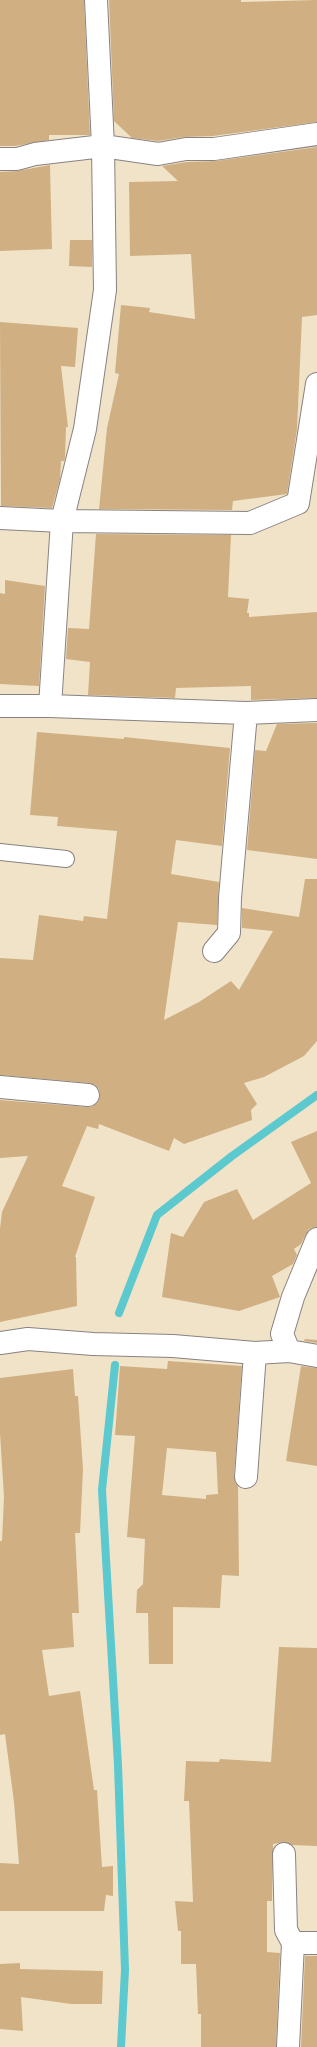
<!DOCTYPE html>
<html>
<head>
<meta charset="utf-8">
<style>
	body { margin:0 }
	canvas { display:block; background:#f0e3c8 }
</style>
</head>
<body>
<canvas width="317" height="2047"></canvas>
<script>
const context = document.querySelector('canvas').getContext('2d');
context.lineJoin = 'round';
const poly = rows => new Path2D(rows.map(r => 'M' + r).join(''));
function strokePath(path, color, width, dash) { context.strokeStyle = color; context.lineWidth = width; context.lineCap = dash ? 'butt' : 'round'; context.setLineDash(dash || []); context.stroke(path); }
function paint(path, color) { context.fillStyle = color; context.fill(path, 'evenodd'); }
const stream = poly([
	[119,1313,157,1215,232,1156,317,1095],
	[115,1365,102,1490,118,1765,125,1970,121,2047]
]);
const building = poly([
	[0,0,84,0,90,135,49,135,49,140,15,146,0,146],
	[109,0,241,0,241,2,317,0,317,122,213,136,184,137,158,141,132,138,114,121],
	[317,147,317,315,302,317,297,429,287,494,233,501,232,510,99,509,107,428,119,374,115,373,121,305,150,308,149,312,195,319,191,254,130,256,129,182,178,181,162,166,187,162,216,161],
	[50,165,52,249,0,251,0,172,17,171],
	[70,240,92,240,92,267,69,266],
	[0,322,78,328,75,367,61,366,68,427,66,427,65,458,64,461,61,461,60,479,52,508,1,506],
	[96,534,231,535,228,597,249,599,247,613,249,613,249,617,317,612,317,698,251,700,251,686,176,688,175,698,88,695,90,662,66,659,68,628,89,629],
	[5,580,45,586,39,686,0,684,0,593,5,594],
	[317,723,317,859,247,850,255,750,266,751,277,724],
	[37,732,124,739,124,737,230,748,222,846,176,840,171,874,219,882,217,925,178,922,164,1020,199,1002,231,981,239,990,273,931,242,928,242,908,299,917,305,879,317,879,317,1041,304,1056,264,1077,244,1083,257,1104,251,1110,252,1120,184,1144,174,1138,169,1151,99,1124,98,1129,87,1126,62,1186,95,1197,75,1257,76,1257,77,1306,0,1322,0,1229,2,1212,28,1156,0,1158,0,1100,87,1107,93,1106,98,1102,100,1096,99,1089,95,1085,89,1083,0,1075,0,958,33,960,39,915,83,921,84,916,107,919,117,831,57,826,58,817,30,815],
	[317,1131,317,1227,309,1229,301,1244,294,1249,297,1255,293,1264,272,1276,280,1297,239,1311,162,1297,171,1233,183,1237,204,1202,237,1189,253,1220,311,1183,291,1142],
	[305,1339,317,1340,317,1343,304,1341],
	[168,1361,242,1366,234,1476,238,1486,239,1576,222,1575,220,1608,173,1607,173,1664,149,1664,148,1613,136,1613,137,1590,143,1584,145,1539,127,1537,135,1436,115,1435,120,1366,167,1369],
	[167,1448,216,1452,218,1494,206,1495,206,1499,162,1495],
	[301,1366,317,1368,317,1466,286,1461],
	[73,1369,75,1396,78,1396,83,1469,80,1533,75,1533,79,1613,72,1613,74,1647,42,1650,49,1696,80,1691,94,1790,97,1790,102,1867,113,1866,113,1896,106,1895,104,1911,0,1911,0,1863,19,1864,14,1802,5,1734,0,1735,0,1541,2,1541,4,1497,0,1433,0,1378],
	[279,1647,317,1648,317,1846,292,1845,284,1842,273,1844,272,1901,267,1901,267,1952,280,1953,276,2047,201,2047,201,2014,198,2014,196,1964,181,1964,181,1931,178,1931,175,1901,193,1902,189,1801,184,1801,186,1761,219,1762,220,1759,271,1762],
	[305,1956,317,1956,317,2047,301,2047],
	[20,1963,20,1969,103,1971,102,2004,71,2004,21,1997,23,2031,0,2029,0,1964]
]);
const lane = poly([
	[0,852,66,859]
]);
const street = poly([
	[0,159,17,159,35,154,103,146,158,154,186,149,214,149,317,134],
	[0,518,62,521,250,523,298,503,317,384],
	[0,706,50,706,62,521,85,429,105,290,103,146,96,0],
	[50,706,246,713,317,710],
	[214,951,229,933,230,898,246,713],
	[0,1087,88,1095],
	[0,1343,28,1339,93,1344,173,1346,255,1353,289,1351,317,1356],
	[289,1351,282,1334,293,1297,317,1239],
	[246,1477,255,1353],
	[284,1854,286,1930,293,1943,317,1943],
	[288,2047,293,1943]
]);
strokePath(stream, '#5bc9ce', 8);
paint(building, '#d0b083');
strokePath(lane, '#898282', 18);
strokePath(street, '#898282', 24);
strokePath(lane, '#fff', 16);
strokePath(street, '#fff', 22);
</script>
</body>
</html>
